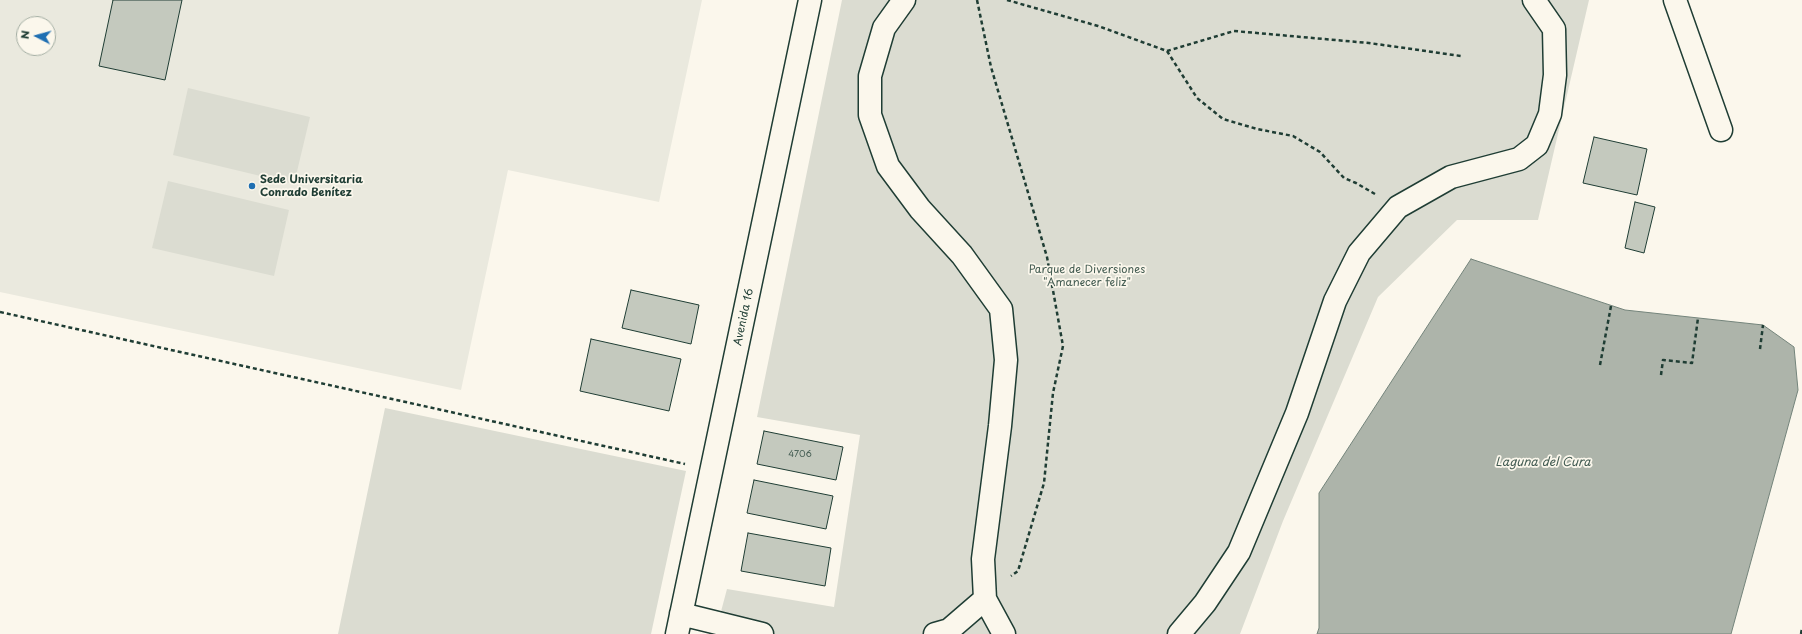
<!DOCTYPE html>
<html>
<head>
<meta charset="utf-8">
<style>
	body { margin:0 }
	#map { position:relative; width:1802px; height:634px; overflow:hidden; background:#fbf7ec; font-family:"Playpen Sans",sans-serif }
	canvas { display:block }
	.north { position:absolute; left:16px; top:16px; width:40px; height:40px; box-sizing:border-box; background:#fbf7ec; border:1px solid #a3ada2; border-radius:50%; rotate:276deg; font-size:11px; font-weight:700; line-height:16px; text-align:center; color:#1f3d34 }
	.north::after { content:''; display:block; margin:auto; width:14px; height:18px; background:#1f6fb2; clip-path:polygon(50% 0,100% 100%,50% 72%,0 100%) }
</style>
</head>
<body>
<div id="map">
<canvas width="1802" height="634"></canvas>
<div class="north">N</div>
</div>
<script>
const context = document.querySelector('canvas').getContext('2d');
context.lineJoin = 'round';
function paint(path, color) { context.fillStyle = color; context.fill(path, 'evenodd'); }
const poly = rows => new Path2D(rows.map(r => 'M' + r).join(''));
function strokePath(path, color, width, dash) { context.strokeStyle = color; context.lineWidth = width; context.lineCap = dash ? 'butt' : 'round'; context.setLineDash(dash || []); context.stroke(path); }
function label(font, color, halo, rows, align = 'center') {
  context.font = font + ' "Playpen Sans",sans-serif'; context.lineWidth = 3.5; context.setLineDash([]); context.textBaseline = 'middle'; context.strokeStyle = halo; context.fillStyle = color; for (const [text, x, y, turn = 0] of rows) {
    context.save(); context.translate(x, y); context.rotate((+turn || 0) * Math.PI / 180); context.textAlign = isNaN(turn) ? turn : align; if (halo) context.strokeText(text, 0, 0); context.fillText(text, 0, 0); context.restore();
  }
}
const built = poly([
	[0,0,702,0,659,202,508,170,461,390,0,292],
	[24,24,48,24,48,48,24,48]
]);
const green = poly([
	[842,0,1589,0,1538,220,1457,220,1378,297,1283,521,1240,634,715,634,727,589,834,607,860,435,757,417],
	[188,88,310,117,294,184,173,155],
	[168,181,289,210,274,276,152,248],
	[385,408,686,471,651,634,338,634]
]);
const water = poly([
	[1471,259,1625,310,1763,325,1794,347,1798,390,1731,634,1317,634,1319,628,1319,493,1471,259]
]);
const building = poly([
	[113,0,182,0,165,80,99,66,113,0],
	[1594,137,1647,149,1637,195,1583,183,1594,137],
	[1635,202,1655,207,1644,253,1625,248,1635,202],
	[631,290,699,305,691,344,622,328,631,290],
	[591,339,681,359,669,411,580,391,591,339],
	[764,431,843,447,836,480,757,464,764,431],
	[754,480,833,496,826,529,747,513,754,480],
	[748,533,831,548,825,586,741,571,748,533]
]);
const path = poly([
	[977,0,991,67,1047,257,1063,346,1053,393,1044,483,1018,571,1011,576],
	[1007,0,1098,26,1167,51,1234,31,1369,43,1461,56],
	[1167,51,1197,98,1223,119,1257,129,1293,136,1320,152,1344,178,1356,183,1375,194],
	[0,312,685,464],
	[1760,349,1763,325],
	[1600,365,1611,306],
	[1661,375,1663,360,1692,363,1698,318],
	[1801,634,1802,628]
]);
const minor = poly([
	[904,0,884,28,870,76,870,115,888,166,920,209,962,255,1001,309,1006,360,1000,426,983,559,985,599,1004,634],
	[1675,0,1721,130],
	[681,614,762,634],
	[677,634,810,0],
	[935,634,949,630,985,599],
	[1179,634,1205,603,1239,552,1297,413,1335,301,1359,253,1398,207,1451,177,1519,159,1537,145,1550,114,1555,75,1554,29,1534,0]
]);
const markers = [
	[252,186,4,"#1f6fb2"]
];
const numberNames = [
	["4706",800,455]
];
const poiNames = [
	["Sede Universitaria",260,180],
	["Conrado Benítez",260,193]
];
const parkNames = [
	["Parque de Diversiones",1087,270],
	["\"Amanecer feliz\"",1087,283]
];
const streetNames = [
	["Avenida 16",744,317,-78]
];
const waterNames = [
	["Laguna del Cura",1543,463]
];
paint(built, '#eae9de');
paint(green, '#dbdcd1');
paint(water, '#adb4aa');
strokePath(water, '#74847b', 1);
paint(building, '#c4c9be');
strokePath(building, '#1f3d34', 1);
strokePath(minor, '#1f3d34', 25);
strokePath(path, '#1f3d34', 2.5, [4, 3]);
strokePath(minor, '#fbf7ec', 22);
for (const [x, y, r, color] of markers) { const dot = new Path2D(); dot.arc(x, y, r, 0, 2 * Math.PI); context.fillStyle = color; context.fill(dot); strokePath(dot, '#fbf7ec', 1.5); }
label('9px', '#486056', null, numberNames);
label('bold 11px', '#1f3d34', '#fbf7ec', poiNames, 'left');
label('11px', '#455d53', '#fbf7ec', parkNames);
label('11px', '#1f3d34', '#fbf7ec', streetNames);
label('italic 12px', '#425b52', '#fbf7ec', waterNames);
</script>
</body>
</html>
